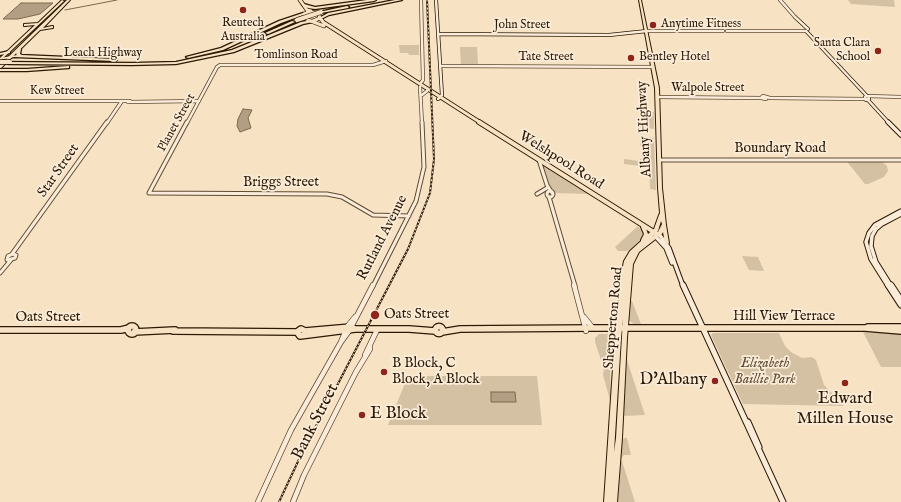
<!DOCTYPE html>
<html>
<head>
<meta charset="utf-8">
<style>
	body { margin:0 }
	canvas { display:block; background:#f7e2c4 }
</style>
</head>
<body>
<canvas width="901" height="502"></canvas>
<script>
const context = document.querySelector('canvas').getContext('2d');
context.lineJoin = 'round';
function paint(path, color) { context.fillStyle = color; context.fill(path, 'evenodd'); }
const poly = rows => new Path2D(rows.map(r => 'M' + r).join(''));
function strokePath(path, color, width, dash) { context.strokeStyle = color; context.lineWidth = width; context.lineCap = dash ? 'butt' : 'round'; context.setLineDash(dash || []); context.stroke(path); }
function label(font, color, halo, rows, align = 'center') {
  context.font = font + ' "IM FELL English",serif'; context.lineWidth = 3.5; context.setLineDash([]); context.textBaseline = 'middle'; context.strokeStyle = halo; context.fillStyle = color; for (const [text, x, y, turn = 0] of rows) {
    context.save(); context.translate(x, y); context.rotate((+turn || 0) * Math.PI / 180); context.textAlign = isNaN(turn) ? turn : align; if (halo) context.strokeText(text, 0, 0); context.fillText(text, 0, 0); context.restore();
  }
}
const green = poly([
	[848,0,894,0,895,7,851,4],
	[399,45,419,45,419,55,409,55,408,53,400,53],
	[460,47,477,47,478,64,461,65],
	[649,112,654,112,654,129,640,127,640,116,649,117],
	[640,136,654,138,656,190,650,189,649,167,624,164,624,159,639,161,640,159,649,160,648,147,640,146],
	[539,160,592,194,552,193,547,184],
	[849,161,881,161,887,166,888,171,884,177,868,184,865,184,848,163],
	[638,226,644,233,642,238,628,251,618,251,615,247],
	[742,256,758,257,764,271,749,270],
	[631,301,632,301,641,324,635,325,629,320],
	[863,332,901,334,901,367,881,367],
	[713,333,779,333,785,346,791,352,802,358,812,357,816,360,824,385,844,406,743,404,711,335],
	[599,334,610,334,613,337,610,368,611,404,603,375,604,369,595,342,595,338],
	[626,357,645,415,623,416],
	[408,376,537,376,542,425,388,425],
	[624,438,627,438,631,455,624,455,621,458,635,502,618,502,622,442]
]);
const water = poly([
	[21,3,53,3,40,14,18,19,3,19,21,3],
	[243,109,252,110,248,118,251,128,240,132,237,126,238,119,243,109],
	[491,392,515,392,516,402,491,402,491,392]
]);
const stream = poly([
	[65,10,117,0]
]);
const tertiaryFar2 = poly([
	[780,0,795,17],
	[647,31,723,31],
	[727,31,806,31],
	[440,66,653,67],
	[420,84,423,80,421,0],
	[420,87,422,123],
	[422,95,427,91],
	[868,96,901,97],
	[657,97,762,98],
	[766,97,766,99,761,98,763,96,770,98,866,99],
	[0,101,130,101],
	[128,102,199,101],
	[107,123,122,101],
	[187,123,217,67,220,65,373,65,386,61]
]);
const tertiaryFar1 = poly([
	[187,122,149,193,327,194,342,197,373,215,409,216],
	[539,160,547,185,552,193],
	[659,160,901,160],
	'547 194a3 3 0 1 1 6 0a3 3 0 1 1-6 0Z',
	[537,194,547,188],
	[549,197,575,286],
	[12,254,107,122],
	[13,254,16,255,15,258,7,260,8,256,13,254],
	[0,273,11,260],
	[373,286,416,201,424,167,422,122]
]);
const tertiary = poly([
	[574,285,586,331],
	[584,317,592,327],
	[341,342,347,327,355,317],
	[365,355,377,330],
	[258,502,291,430,341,342,349,331,373,285],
	[293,502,304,475,356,372,370,349,370,346]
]);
const secondaryFar2 = poly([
	[436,0,442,95,438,99],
	[795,17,808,29],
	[806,31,867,96],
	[438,34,609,35,647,31],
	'865 98a2 2 0 1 1 4 0a2 2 0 1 1-4 0Z',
	[867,99,889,123]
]);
const secondaryFar1 = poly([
	[888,122,901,135],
	[659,234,669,248,683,286],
	[656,237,666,248,672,263],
	[888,286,871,259,866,242,869,233,875,225,901,211],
	[891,286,876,262,871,246,872,236,876,229,882,224,901,214]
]);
const secondary = poly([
	[683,285,783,502],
	[888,285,901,305],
	[891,285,901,300],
	[748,422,759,447]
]);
const primaryFar2 = poly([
	[300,0,307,10,311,11],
	[320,18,323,22,481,123],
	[313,21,320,18,318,13,309,12,304,14,304,17,308,20,324,26]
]);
const primaryFar1 = poly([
	[479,122,657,234]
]);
const primary = poly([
	'128 330a4 4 0 1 1 8 0a4 4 0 1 1-8 0Z',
	'435.5 330a3.5 3.5 0 1 1 7 0a3.5 3.5 0 1 1-7 0Z',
	[868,327,901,327],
	[0,330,121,330,129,328],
	[173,331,297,332],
	[134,332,175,330],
	[297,332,301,329,305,331,351,327,355,329,409,329,435,331],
	[297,332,300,336,355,329],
	[442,332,460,329,592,328,865,328,901,331]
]);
const trunk = poly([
	[62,0,64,1,0,61,0,58,35,25,25,26,24,26,24,24,38,23,62,0],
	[67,0,70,0,43,28,52,26,53,26,53,28,40,30,1,68,0,68,0,65,67,0],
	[639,0,641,0,659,88,662,188,666,225,669,243,667,245,665,244,663,232,662,234,639,252,633,264,627,338,622,438,617,502,604,502,615,338,622,271,624,261,630,251,641,241,641,240,644,234,641,227,641,226,645,226,648,234,654,229,659,215,660,213,658,188,655,88,639,0],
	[661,221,662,224,658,232,652,237,658,231,661,221],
	[623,319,616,438,614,452,621,338,623,319]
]);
const motorway = poly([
	[367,0,376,0,374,1,315,9,308,8,302,5,304,4,315,7,367,0],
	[395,0,402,0,329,15,321,19,319,18,328,13,395,0],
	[347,6,349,7,348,8,321,13,319,12,347,6],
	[303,13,306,14,281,23,223,50,188,58,186,57,221,48,279,21,303,13],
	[312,20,313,20,313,22,303,24,234,52,176,64,132,65,8,64,6,63,8,62,132,63,176,62,232,50,301,22,312,20],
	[292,21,295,22,268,34,265,33,292,21],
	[18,48,21,49,20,54,22,55,115,59,117,60,115,61,14,57,0,60,0,58,17,55,16,54,18,48],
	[9,51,10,51,10,53,0,55,0,53,9,51],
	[68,66,69,66,69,68,27,71,0,71,0,69,27,69,68,66]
]);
const rail = poly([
	[279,502,302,453,408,249,430,193,434,159,427,0]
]);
const motorwayBridge = poly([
	[297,20,321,12],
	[0,62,10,62]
]);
const markers = [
	[243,10,4,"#8f2418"],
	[653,25,4,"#8f2418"],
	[878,51,4,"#8f2418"],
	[631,58,4,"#8f2418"],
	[375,315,5,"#8f2418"],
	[384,372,4,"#8f2418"],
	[715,381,4,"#8f2418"],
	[845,383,4,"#8f2418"],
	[362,415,4,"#8f2418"]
];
const farPoinames = [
	["Reutech",243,24,"center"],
	["Australia",243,38,"center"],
	["Anytime Fitness",661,25],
	["Santa Clara",870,44,"right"],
	["School",870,58,"right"],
	["Bentley Hotel",639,58]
];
const farStreetnames = [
	["John Street",522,26],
	["Leach Highway",103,54],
	["Tomlinson Road",296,56],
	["Tate Street",546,58],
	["Walpole Street",708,89],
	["Kew Street",57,92],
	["Planet Street",177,123,-61]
];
const streetNames = [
	["Albany Highway",645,129,-93],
	["Boundary Road",780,149],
	["Welshpool Road",561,161,32],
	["Star Street",59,171,-55],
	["Briggs Street",281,183],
	["Rutland Avenue",383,238,-63],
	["Hill View Terrace",784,317],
	["Oats Street",48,318],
	["Shepperton Road",614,318,-85]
];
const poiNames = [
	["Oats Street",384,315],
	["B Block, C",392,364],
	["Block, A Block",392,380]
];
const parkNames = [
	["Elizabeth",765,364],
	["Baillie Park",765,380]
];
const nearPoinames = [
	["D'Albany",707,381],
	["Edward",845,400,"center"],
	["Millen House",845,420,"center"],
	["E Block",370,415,"left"]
];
const nearStreetnames = [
	["Bank Street",316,422,-63]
];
paint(green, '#d4c0a3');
paint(water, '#b29e82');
strokePath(water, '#7c694f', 1);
strokePath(stream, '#7c694f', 1);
strokePath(tertiaryFar2, '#5f4b32', 4);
strokePath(tertiaryFar1, '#5f4b32', 5);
strokePath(tertiary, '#5f4b32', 6);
strokePath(secondaryFar2, '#2c1902', 4);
strokePath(secondaryFar1, '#2c1902', 5.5);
strokePath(secondary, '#2c1902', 7);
strokePath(primaryFar2, '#2c1902', 4.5);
strokePath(primaryFar1, '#2c1902', 6);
strokePath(primary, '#2c1902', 8);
strokePath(trunk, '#2c1902', 2);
strokePath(motorway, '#2c1902', 2.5);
strokePath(tertiaryFar2, '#faecd9', 2.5);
strokePath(tertiaryFar1, '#faecd9', 3);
strokePath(tertiary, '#faecd9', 4.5);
strokePath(secondaryFar2, '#faecd9', 2.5);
strokePath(secondaryFar1, '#faecd9', 3.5);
strokePath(secondary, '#faecd9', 5);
strokePath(primaryFar2, '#f7e2c4', 3);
strokePath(primaryFar1, '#f7e2c4', 4);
strokePath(primary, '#f7e2c4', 5.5);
paint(trunk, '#f7e2c4');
paint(motorway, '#f7e2c4');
strokePath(rail, '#2c1902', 2);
strokePath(rail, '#faecd9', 1, [2]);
strokePath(motorwayBridge, '#2c1902', 5.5, []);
strokePath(motorwayBridge, '#f7e2c4', 4);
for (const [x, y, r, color] of markers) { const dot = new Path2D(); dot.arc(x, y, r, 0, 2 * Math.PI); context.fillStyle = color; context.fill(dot); strokePath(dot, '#faecd9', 1.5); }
label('12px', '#2c1902', '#faecd9', farPoinames, 'left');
label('12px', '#2c1902', '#faecd9', farStreetnames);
label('14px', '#2c1902', '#faecd9', streetNames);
label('14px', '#2c1902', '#faecd9', poiNames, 'left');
label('italic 14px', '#5e4b32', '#faecd9', parkNames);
label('17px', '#2c1902', '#faecd9', nearPoinames, 'right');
label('17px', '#2c1902', '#faecd9', nearStreetnames);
</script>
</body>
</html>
